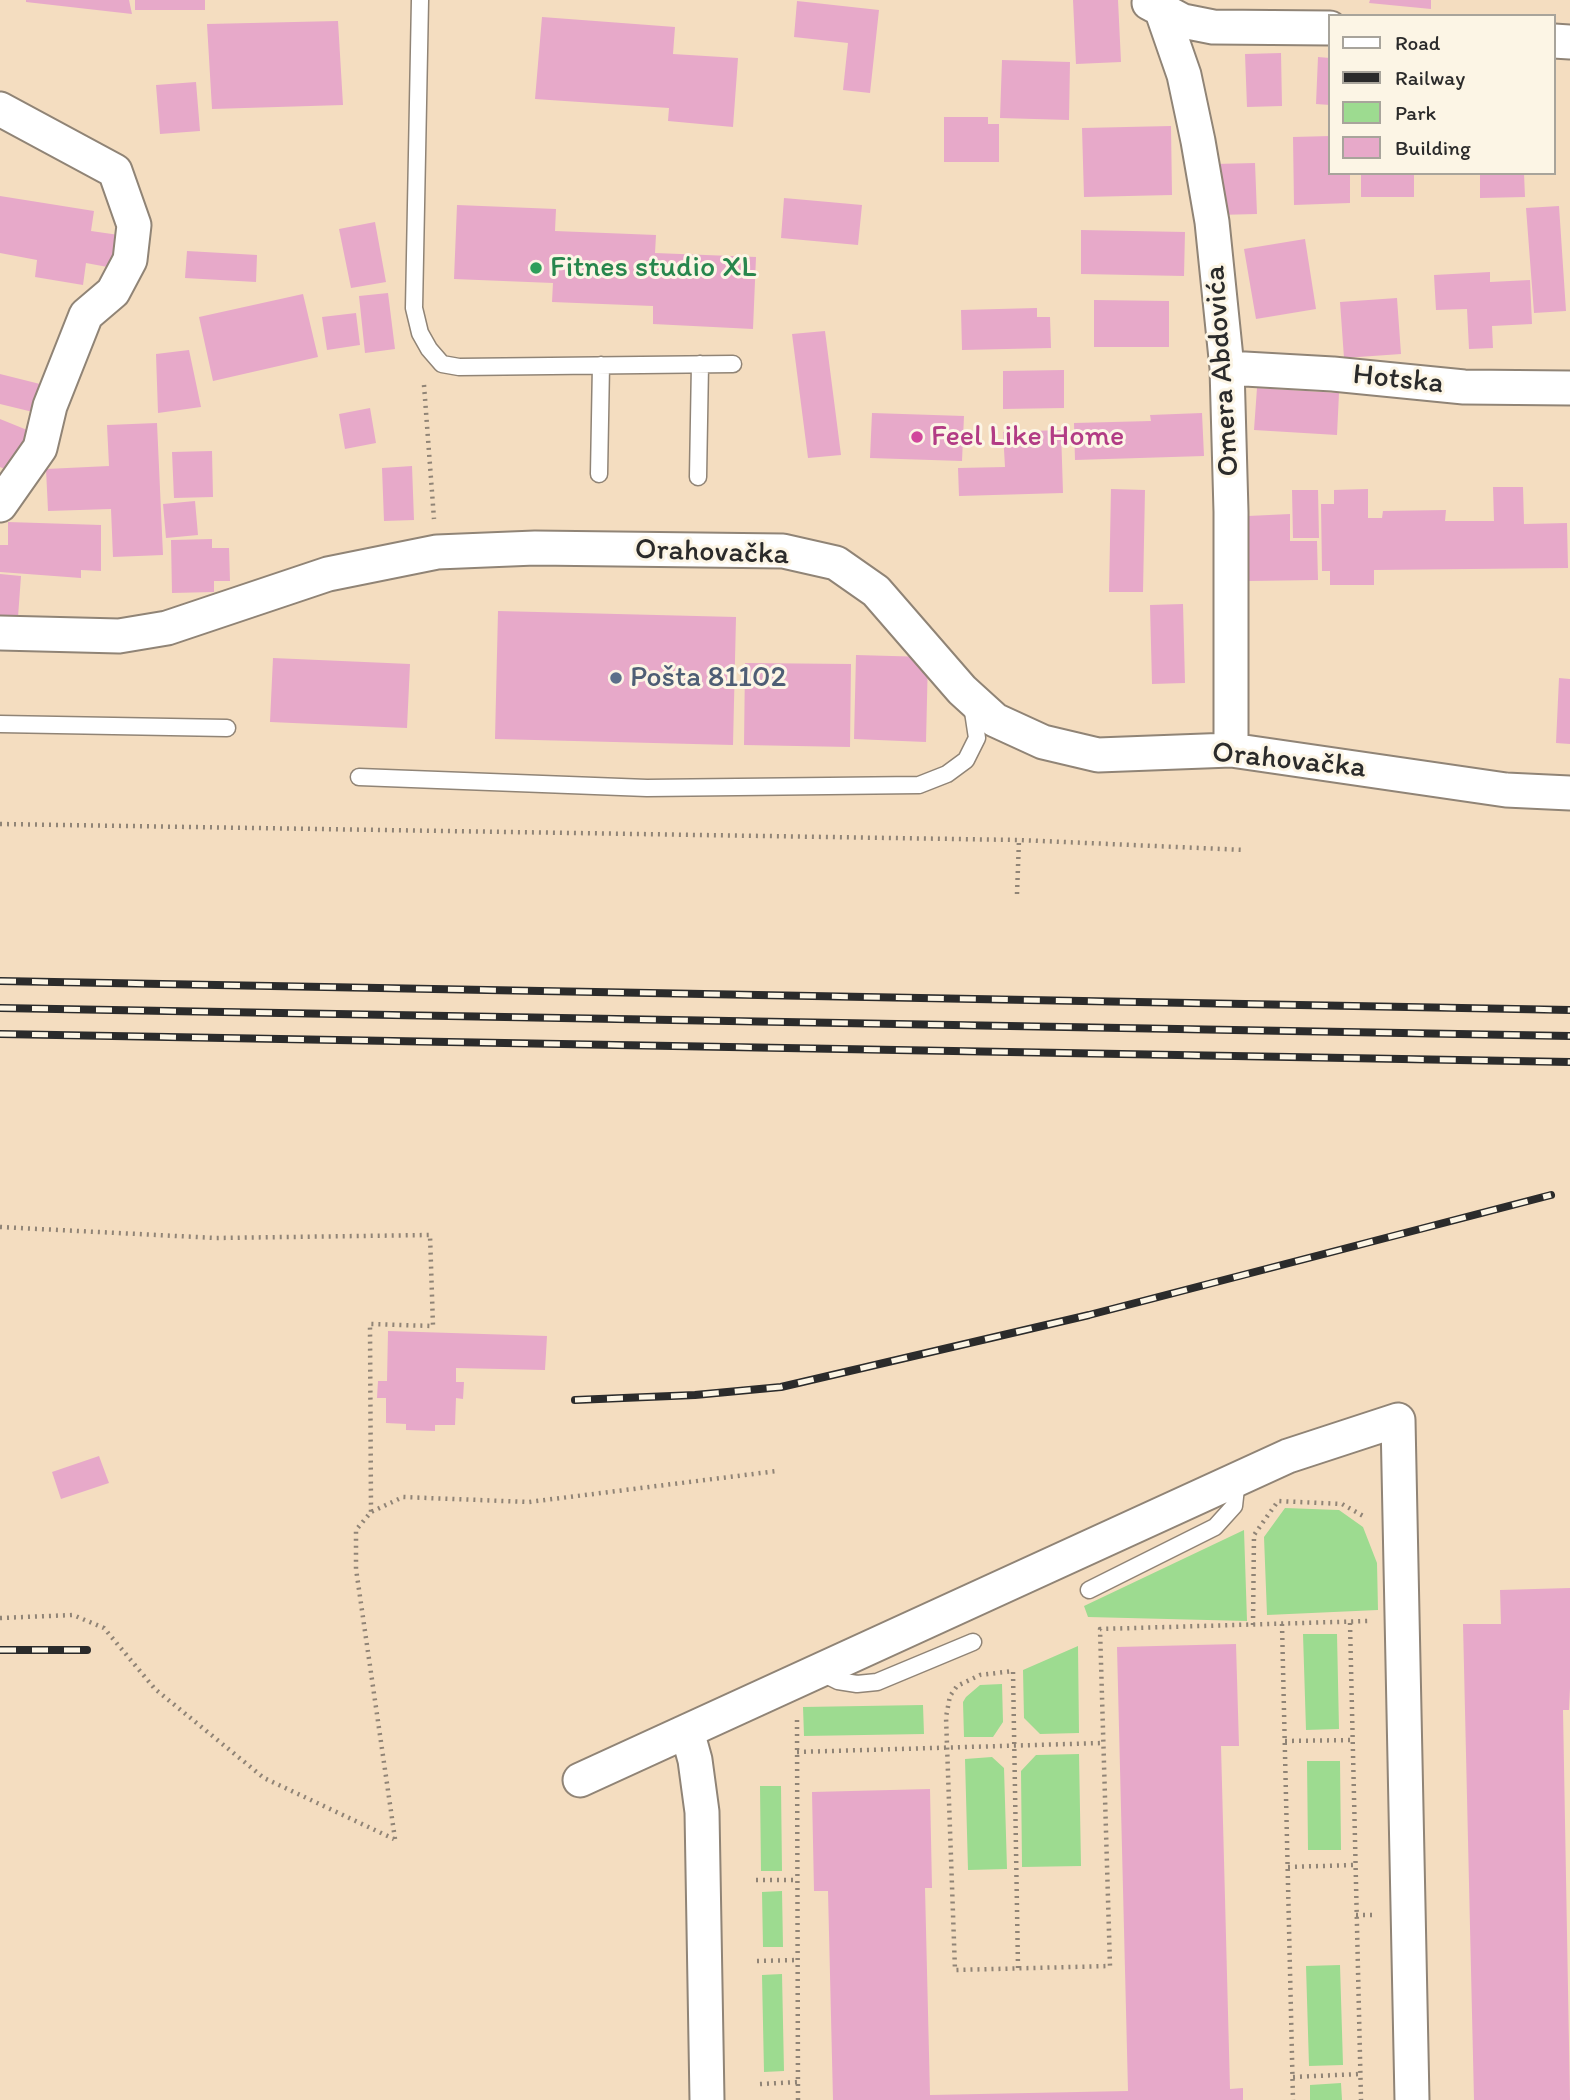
<!DOCTYPE html>
<html>
<head>
<meta charset="utf-8">
<style>
	body { margin:0 }
	#map { position:relative; width:1570px; height:2100px; overflow:hidden; background:#f4ddc0; font-family:Itim,sans-serif }
	canvas { display:block }
	.legend { position:absolute; left:1328px; top:14px; width:228px; height:161px; box-sizing:border-box; background:#fcf5e5; border:2px solid #a8a49b; margin:0; padding:9px 12px; list-style:none; font-size:21px; color:#2b2b2b }
	.legend li { display:flex; align-items:center; gap:14px; height:35px }
	.legend b { width:35px; border:2px solid #a8a49b }
</style>
</head>
<body>
<div id="map">
<canvas width="1570" height="2100"></canvas>
<ul class="legend">
<li><b style="height:9px;background:#fff"></b>Road</li>
<li><b style="height:9px;background:#2b2b2b"></b>Railway</li>
<li><b style="height:19px;background:#9ddb90"></b>Park</li>
<li><b style="height:19px;background:#e7a9c9"></b>Building</li>
</ul>
</div>
<script>
const context = document.querySelector('canvas').getContext('2d');
context.lineJoin = 'round';
function paint(path, color) { context.fillStyle = color; context.fill(path, 'evenodd'); }
const poly = rows => new Path2D(rows.map(r => 'M' + r).join(''));
function strokePath(path, color, width, dash) { context.strokeStyle = color; context.lineWidth = width; context.lineCap = dash ? 'butt' : 'round'; context.setLineDash(dash || []); context.stroke(path); }
function label(font, color, halo, rows, align = 'center') {
  context.font = font + ' Itim,sans-serif'; context.lineWidth = 6; context.setLineDash([]); context.textBaseline = 'middle'; context.strokeStyle = halo; context.fillStyle = color; for (const [text, x, y, turn = 0] of rows) {
    context.save(); context.translate(x, y); context.rotate((+turn || 0) * Math.PI / 180); context.textAlign = isNaN(turn) ? turn : align; if (halo) context.strokeText(text, 0, 0); context.fillText(text, 0, 0); context.restore();
  }
}
const green = poly([
	[1285,1508,1339,1510,1363,1527,1377,1563,1378,1610,1267,1615,1264,1537],
	[1244,1530,1247,1621,1088,1617,1084,1606],
	[1303,1634,1337,1634,1339,1729,1306,1730],
	[1078,1646,1079,1733,1040,1734,1024,1718,1023,1670],
	[1002,1684,1003,1722,993,1737,964,1737,963,1702,966,1697,980,1685],
	[923,1705,924,1734,804,1736,803,1707],
	[1079,1754,1081,1866,1022,1867,1021,1771,1036,1755],
	[992,1757,1004,1768,1007,1869,968,1870,965,1759],
	[1307,1761,1340,1761,1341,1850,1308,1850],
	[760,1786,781,1786,782,1871,761,1871],
	[782,1891,783,1947,763,1947,762,1892],
	[1340,1965,1343,2065,1309,2066,1306,1966],
	[782,1974,784,2071,764,2072,762,1975],
	[1341,2083,1342,2100,1310,2100,1310,2085]
]);
const building = poly([
	[26,0,129,0,132,14,26,2],
	[135,0,205,0,205,10,135,10],
	[1073,0,1118,0,1121,62,1076,64],
	[1370,0,1431,0,1431,9,1369,3],
	[797,1,879,10,870,93,843,90,848,43,794,37],
	[542,17,675,27,673,54,738,58,733,127,668,121,669,108,535,99],
	[338,21,343,105,212,109,207,24],
	[1281,53,1282,106,1247,107,1245,54],
	[1318,57,1330,58,1330,105,1316,104],
	[1002,60,1070,62,1069,120,1000,118],
	[196,82,200,131,160,134,156,85],
	[944,117,988,117,988,124,999,124,999,162,944,162],
	[1171,126,1172,195,1084,197,1082,128],
	[1330,136,1330,173,1350,173,1350,203,1294,205,1293,137],
	[1255,163,1257,214,1217,215,1215,164],
	[1361,173,1414,173,1414,197,1361,197],
	[1480,173,1524,173,1525,197,1480,198],
	[0,196,94,211,91,231,119,235,113,268,86,263,83,285,35,277,37,260,0,253],
	[784,198,862,205,858,245,781,238],
	[457,205,556,209,555,231,656,235,655,253,756,257,753,329,653,324,653,306,552,302,553,283,454,279],
	[1559,206,1566,311,1534,313,1526,208],
	[375,222,386,282,351,288,339,229],
	[1081,230,1185,232,1184,276,1081,274],
	[1305,239,1316,309,1256,319,1244,249],
	[187,251,257,255,256,282,185,278],
	[1490,272,1490,282,1530,280,1532,324,1492,326,1493,348,1469,349,1467,309,1436,310,1434,275],
	[388,293,395,349,365,353,359,296],
	[303,294,318,357,213,381,199,317],
	[1397,298,1401,354,1344,358,1340,302],
	[1094,300,1169,301,1169,347,1094,347],
	[1037,308,1037,317,1050,317,1051,348,962,350,961,310],
	[356,313,360,345,327,350,322,317],
	[825,331,841,455,808,458,792,334],
	[189,350,201,407,158,413,156,354],
	[1064,370,1064,408,1003,409,1003,371],
	[0,374,44,385,37,413,0,404],
	[1257,388,1339,393,1337,435,1254,430],
	[370,408,376,443,345,449,339,414],
	[872,413,964,416,962,461,870,458],
	[1202,413,1204,456,1075,460,1074,423,1151,421,1150,415],
	[0,419,32,432,16,474,0,467],
	[157,423,163,555,113,557,111,509,48,511,46,469,109,466,107,425],
	[1061,430,1063,493,959,496,958,468,1005,467,1003,432],
	[212,451,213,497,174,498,172,452],
	[412,466,414,520,384,521,382,468],
	[1493,487,1523,487,1524,524,1567,523,1568,568,1374,570,1374,585,1330,585,1330,571,1322,571,1321,504,1334,504,1334,490,1368,489,1368,518,1382,518,1383,511,1446,510,1445,521,1494,521],
	[1111,489,1145,490,1143,592,1109,592],
	[1292,490,1318,490,1319,538,1293,538],
	[195,501,198,535,166,538,163,504],
	[1290,514,1290,541,1317,541,1318,580,1249,581,1248,516],
	[8,522,101,525,101,571,81,570,81,578,0,572,0,545,8,545],
	[212,539,212,548,229,548,230,581,214,581,214,592,172,593,171,540],
	[0,574,21,576,18,617,0,616],
	[1183,604,1185,683,1152,684,1150,605],
	[498,611,736,617,733,745,495,739],
	[856,655,928,657,926,742,854,739],
	[273,658,410,664,407,728,270,722],
	[745,663,851,664,850,747,744,745],
	[1559,678,1570,679,1570,744,1556,743],
	[388,1331,547,1336,545,1370,456,1368,456,1382,464,1382,463,1399,456,1398,455,1425,435,1425,435,1431,406,1430,406,1424,386,1423,386,1398,377,1398,378,1381,387,1381],
	[99,1456,109,1483,61,1499,52,1472],
	[1570,1588,1570,1688,1569,1710,1563,1710,1570,2100,1474,2100,1463,1624,1501,1624,1500,1590],
	[1236,1644,1239,1746,1221,1746,1230,2089,1243,2088,1243,2100,833,2100,828,1891,814,1891,812,1792,930,1789,932,1888,925,1888,930,2095,1128,2091,1117,1647]
]);
const path = poly([
	[424,385,434,519],
	[0,824,1019,840,1245,850],
	[1017,894,1019,840],
	[0,1227,216,1238,430,1235,433,1326,370,1324,371,1512],
	[0,1618,73,1615,104,1628,155,1689,264,1778,394,1839],
	[1350,1623,1361,2100],
	[1282,1624,1293,2100],
	[1253,1625,1254,1535,1278,1501,1342,1504,1365,1517],
	[797,1720,798,2100],
	[1285,1741,1353,1740],
	[797,1752,1103,1743],
	[395,1839,356,1569,356,1530,371,1512,403,1497,529,1502,777,1471],
	[1288,1867,1355,1865],
	[756,1880,797,1880],
	[1356,1915,1373,1915],
	[757,1961,798,1960],
	[1018,1968,1013,1671,980,1675,957,1686,950,1696,946,1717,955,1970,1110,1966,1100,1629,1369,1621],
	[1293,2077,1360,2074],
	[760,2084,798,2082]
]);
const service = poly([
	[420,0,414,308,420,333,429,349,442,364,459,367,733,364],
	[599,474,601,365],
	[698,477,700,364],
	[0,724,227,728],
	[359,777,647,788,919,785,947,774,966,760,977,738,972,705],
	[1089,1590,1215,1527,1234,1506,1237,1479],
	[820,1672,838,1681,857,1684,877,1682,973,1642]
]);
const minor = poly([
	[1158,0,1184,75,1198,141,1212,222,1227,368,1231,512,1231,750],
	[1149,3,1183,21,1213,27,1330,28],
	[1554,41,1570,42],
	[0,109,115,171,134,225,130,260,113,292,86,315,50,406,40,448,0,505],
	[1227,368,1333,374,1464,387,1570,388],
	[0,633,119,636,167,628,328,574,437,552,535,548,783,551,836,563,876,591,962,690,995,720,1043,742,1098,755,1231,750,1506,790,1570,793],
	[687,1731,695,1760,702,1812,707,2100],
	[580,1780,1288,1456,1398,1420,1412,2100]
]);
const rail = poly([
	[0,981,1570,1010],
	[0,1008,1570,1036],
	[0,1034,1570,1062],
	[575,1400,695,1395,781,1387,1089,1315,1551,1195],
	[0,1650,87,1650]
]);
const markers = [
	[536,268,7,"#2e9e5b"],
	[917,437,7,"#d1479c"],
	[616,678,7,"#5c6f8a"]
];
const leisureNames = [
	["Fitnes studio XL",550,268]
];
const streetNames = [
	["Omera Abdovića",1223,371,-94],
	["Hotska",1398,380,6],
	["Orahovačka",712,553,2],
	["Orahovačka",1289,761,6]
];
const hotelNames = [
	["Feel Like Home",931,437]
];
const serviceNames = [
	["Pošta 81102",630,678]
];
paint(green, '#9ddb90');
paint(building, '#e7a9c9');
strokePath(service, '#908476', 19);
strokePath(minor, '#908476', 37);
strokePath(path, '#908476', 4.5, [2, 5]);
strokePath(service, '#fff', 16);
strokePath(minor, '#fff', 33);
strokePath(rail, '#2b2b2b', 8);
strokePath(rail, '#fcf5e5', 5, [16]);
for (const [x, y, r, color] of markers) { const dot = new Path2D(); dot.arc(x, y, r, 0, 2 * Math.PI); context.fillStyle = color; context.fill(dot); strokePath(dot, '#fcf5e5', 2.5); }
label('30px', '#27864d', '#fcf5e5', leisureNames, 'left');
label('30px', '#2b2b2b', '#fcf5e5', streetNames);
label('30px', '#b23c85', '#fcf5e5', hotelNames, 'left');
label('30px', '#4e5e75', '#fcf5e5', serviceNames, 'left');
</script>
</body>
</html>
